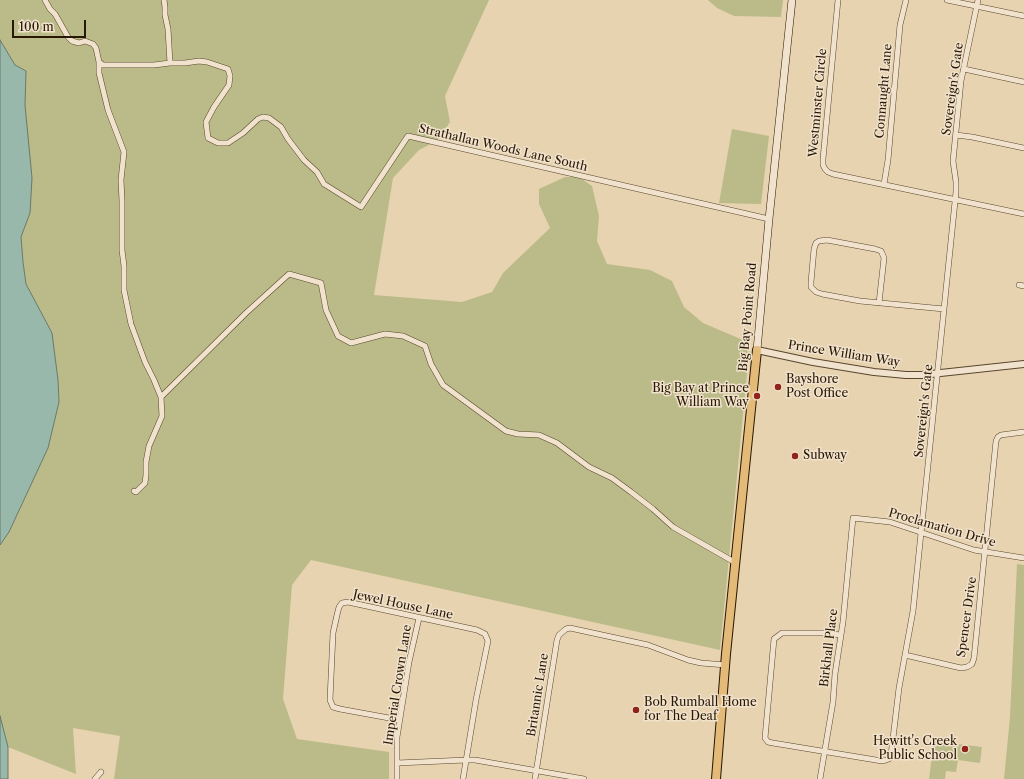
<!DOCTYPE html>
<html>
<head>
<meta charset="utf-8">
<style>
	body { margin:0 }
	#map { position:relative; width:1024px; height:779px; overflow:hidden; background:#e8d3b0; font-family:"Libre Caslon Text",serif }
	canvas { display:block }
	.scale { position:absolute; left:12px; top:20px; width:74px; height:18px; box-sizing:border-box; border:2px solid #281702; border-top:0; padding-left:5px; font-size:12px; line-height:14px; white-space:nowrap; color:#281702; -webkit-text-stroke:3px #f0e2cc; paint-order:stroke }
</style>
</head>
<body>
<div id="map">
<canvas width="1024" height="779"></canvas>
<div class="scale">100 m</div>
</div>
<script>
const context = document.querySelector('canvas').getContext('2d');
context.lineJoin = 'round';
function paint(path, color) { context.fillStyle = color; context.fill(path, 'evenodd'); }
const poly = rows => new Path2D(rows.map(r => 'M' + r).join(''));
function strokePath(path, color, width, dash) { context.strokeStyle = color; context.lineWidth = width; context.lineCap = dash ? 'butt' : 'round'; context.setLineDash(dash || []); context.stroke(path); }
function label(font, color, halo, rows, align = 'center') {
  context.font = font + ' "Libre Caslon Text",serif'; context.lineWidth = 3; context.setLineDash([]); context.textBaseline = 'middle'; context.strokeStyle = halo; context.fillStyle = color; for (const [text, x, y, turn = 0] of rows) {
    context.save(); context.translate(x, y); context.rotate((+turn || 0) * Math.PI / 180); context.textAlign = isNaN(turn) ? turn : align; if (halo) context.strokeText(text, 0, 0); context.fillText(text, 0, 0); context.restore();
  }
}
const green = poly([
	[0,0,489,0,445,96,450,122,437,141,419,150,393,178,374,295,462,302,492,292,503,273,550,228,539,204,539,189,565,177,579,177,592,186,599,216,597,241,607,264,650,270,672,281,684,307,703,323,750,343,720,650,311,560,292,585,283,699,297,739,389,752,389,779,114,779,120,736,73,728,76,774,8,747,0,716,0,545,9,532,48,448,59,402,58,380,52,333,26,284,23,262,21,237,30,213,25,105,26,71,15,65,0,40],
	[708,0,783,0,781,17,734,16,717,8],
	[732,129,769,136,761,204,719,203],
	[1017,564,1024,565,1024,779,1004,779,1010,717],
	[934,741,982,747,980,763,958,760,956,772,946,771,945,779,929,779]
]);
const water = poly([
	[0,40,15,65,26,71,25,105,32,178,30,213,21,237,23,262,26,284,52,333,58,380,59,402,48,448,9,532,0,545,0,40],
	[0,716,8,747,8,779,0,779,0,716]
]);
const minor = poly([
	[45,0,50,9,55,14,68,37,72,41,79,43,85,41,93,44,96,48,99,62,99,73,108,110,124,152,121,180,122,201,122,250,124,266,124,290,131,324,145,362,154,380,161,397,162,416,149,446,146,462,146,475,145,483,136,492,134,491],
	[164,0,165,7,165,15,168,29,170,63],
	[838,0,823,159,823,165,825,169,828,172,833,174,1024,214],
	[947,0,1024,16],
	[99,62,103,65,154,65,170,63,185,63,199,61,207,62,228,69,230,76,229,85,214,107,206,122,208,138,218,143,228,143,243,133,258,119,263,117,269,118,281,127,288,139,304,160,317,172,324,184,361,207,408,136,769,219],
	[964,69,1024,82],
	[956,135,972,137,1024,148],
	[884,184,888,160,900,25,906,0],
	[1019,285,1024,286],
	[879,303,884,258,882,253,881,251,875,249,827,240,819,241,816,243,814,249,811,282,811,287,816,292,822,294,860,301,944,309],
	[161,397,246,313,289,274,321,283,326,310,338,336,351,343,385,334,403,336,425,346,431,364,443,385,506,431,518,434,539,435,557,443,589,467,612,478,631,492,653,509,673,527,736,563],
	[841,635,822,633,782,633,774,639,765,738,768,742,773,743,882,761,886,760,889,759,891,755,899,688,913,611,956,192,956,182,953,161,961,81,978,0],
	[905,655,961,668,967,667,972,664,974,658,996,441,998,437,1001,435,1024,432],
	[400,720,340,709,333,707,330,700,333,633,337,615,339,607,342,603,348,602,477,630,485,634,488,641,476,700,463,779],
	[397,763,466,760,475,760,584,779],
	[95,779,101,772],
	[397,779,397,737,409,662,419,618],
	[535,779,557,640,559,635,566,629,570,628,648,645,688,660,701,663,726,665],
	[820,779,833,702,835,674,843,622,853,518,890,522,974,550,1024,558]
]);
const tertiary = poly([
	[757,350,813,362,874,372,906,375,922,375,1024,364]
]);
const secondary = poly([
	[757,350,769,219,792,0]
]);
const primary = poly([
	[716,779,726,654,757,350]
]);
const markers = [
	[778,387,4,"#8f2418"],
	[757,396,4,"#8f2418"],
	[795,456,4,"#8f2418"],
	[636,710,4,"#8f2418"],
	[965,749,4,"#8f2418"]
];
const streetNames = [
	["Sovereign's Gate",953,89,-82],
	["Connaught Lane",884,91,-85],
	["Westminster Circle",818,103,-85],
	["Strathallan Woods Lane South",503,148,13],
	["Big Bay Point Road",748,317,-85],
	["Prince William Way",844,354,9],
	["Sovereign's Gate",924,411,-84],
	["Proclamation Drive",942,528,16],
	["Jewel House Lane",403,605,12],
	["Spencer Drive",967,617,-82],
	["Birkhall Place",829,648,-83],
	["Imperial Crown Lane",398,685,-81],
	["Britannic Lane",538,695,-81]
];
const poiNames = [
	["Bayshore",786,380],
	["Post Office",786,394],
	["Big Bay at Prince",749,389,"right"],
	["William Way",749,403,"right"],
	["Subway",803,456],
	["Bob Rumball Home",644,703],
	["for The Deaf",644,717],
	["Hewitt's Creek",957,742,"right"],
	["Public School",957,756,"right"]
];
paint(green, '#babb88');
paint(water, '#97b8ab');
strokePath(water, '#6b7867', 1);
strokePath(minor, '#58462e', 6);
strokePath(tertiary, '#58462e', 8);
strokePath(secondary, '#281702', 8);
strokePath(primary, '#281702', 10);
strokePath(minor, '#f0e2cc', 5);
strokePath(tertiary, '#f0e2cc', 6);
strokePath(secondary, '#f0e2cc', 7);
strokePath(primary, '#e4ba78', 8);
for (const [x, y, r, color] of markers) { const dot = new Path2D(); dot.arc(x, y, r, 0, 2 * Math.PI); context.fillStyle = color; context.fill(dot); strokePath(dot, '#f0e2cc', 1.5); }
label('12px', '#281702', '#f0e2cc', streetNames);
label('12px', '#281702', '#f0e2cc', poiNames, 'left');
</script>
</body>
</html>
